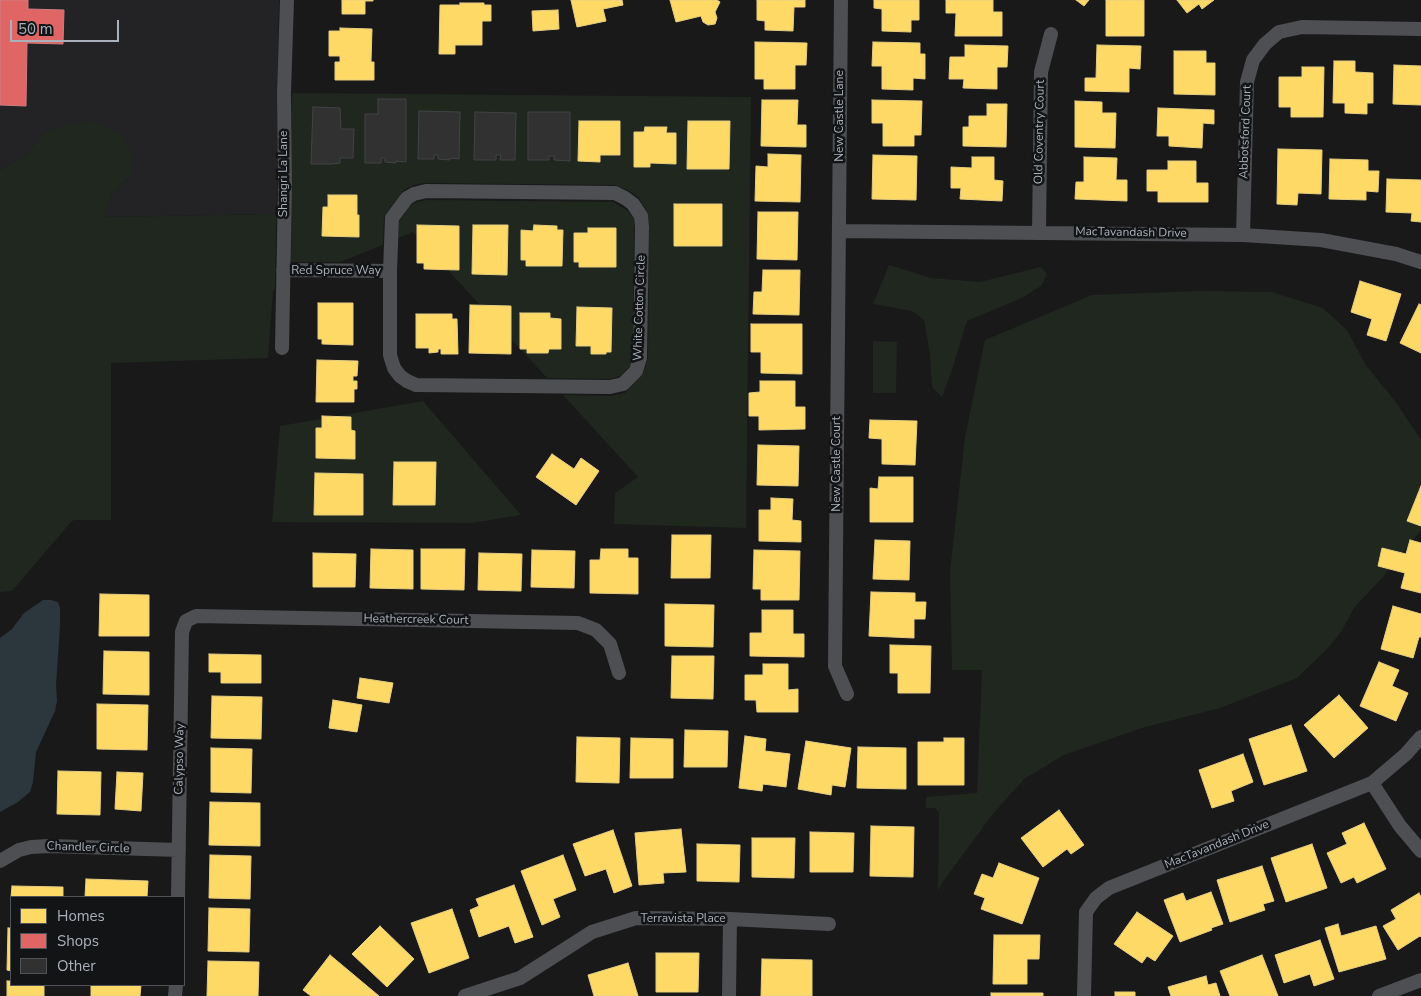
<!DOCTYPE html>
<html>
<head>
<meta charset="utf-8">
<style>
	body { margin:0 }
	#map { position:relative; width:1421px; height:996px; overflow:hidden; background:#19191a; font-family:"Nunito Sans",sans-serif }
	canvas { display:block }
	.legend { position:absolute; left:10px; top:896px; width:175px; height:90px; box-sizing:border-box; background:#131416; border:1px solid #4f5358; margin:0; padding:6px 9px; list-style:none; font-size:15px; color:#aab1bb }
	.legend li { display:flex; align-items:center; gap:10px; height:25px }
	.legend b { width:25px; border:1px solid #4f5358 }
	.scale { position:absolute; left:10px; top:20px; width:109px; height:22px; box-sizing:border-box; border:2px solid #aab1bb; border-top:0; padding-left:6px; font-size:15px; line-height:18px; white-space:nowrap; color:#aab1bb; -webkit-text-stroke:4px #131416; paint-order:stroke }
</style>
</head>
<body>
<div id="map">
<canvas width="1421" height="996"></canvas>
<ul class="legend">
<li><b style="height:14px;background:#ffd966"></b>Homes</li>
<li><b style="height:14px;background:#e06666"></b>Shops</li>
<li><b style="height:14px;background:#313132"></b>Other</li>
</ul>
<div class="scale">50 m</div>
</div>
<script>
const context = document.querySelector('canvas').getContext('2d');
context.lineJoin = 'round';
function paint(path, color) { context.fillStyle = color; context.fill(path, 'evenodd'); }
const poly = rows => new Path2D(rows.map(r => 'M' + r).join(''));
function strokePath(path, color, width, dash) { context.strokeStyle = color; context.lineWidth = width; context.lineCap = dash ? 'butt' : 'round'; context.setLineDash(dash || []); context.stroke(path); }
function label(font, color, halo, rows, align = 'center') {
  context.font = font + ' "Nunito Sans",sans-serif'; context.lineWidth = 5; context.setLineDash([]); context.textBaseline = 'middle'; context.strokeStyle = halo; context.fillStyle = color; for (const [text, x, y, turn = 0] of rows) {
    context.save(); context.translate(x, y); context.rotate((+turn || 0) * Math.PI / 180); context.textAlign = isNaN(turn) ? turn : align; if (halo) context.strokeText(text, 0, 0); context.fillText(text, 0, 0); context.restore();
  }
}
const built = poly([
	[0,0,279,0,277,93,277,193,275,214,103,217,112,194,132,175,44,133,24,157,0,170]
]);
const green = poly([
	[292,93,751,97,746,528,614,524,615,493,638,477,563,395,610,396,625,393,643,374,648,358,649,226,647,211,638,197,628,190,615,185,424,183,413,185,404,190,386,213,384,218,383,245,340,262,291,262],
	[94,121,122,136,133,154,132,175,112,194,104,217,275,214,277,193,275,289,273,291,268,358,111,363,111,520,74,520,71,522,12,591,0,592,0,170,24,157,44,133,66,124],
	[426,200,613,202,628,211,634,219,634,227,633,357,630,366,620,376,610,379,547,378,413,232,398,238,399,222,411,205,417,202],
	[889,265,931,278,980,282,1041,267,1047,274,1041,286,1022,298,967,321,951,373,942,397,932,387,930,354,924,320,912,311,873,304],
	[1199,291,1272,292,1323,308,1347,330,1365,364,1395,401,1421,440,1421,530,1382,578,1354,608,1341,632,1328,648,1297,678,1220,708,1142,728,1064,755,1024,779,992,815,942,883,938,891,939,815,938,811,935,808,926,808,926,797,977,793,982,670,952,670,950,571,965,437,985,340,1092,295],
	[873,341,897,342,896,393,873,393],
	[423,401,521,515,472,523,272,522,280,426]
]);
const water = poly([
	[43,600,51,600,58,602,60,608,60,626,56,685,57,701,55,711,36,752,33,782,30,792,18,802,0,812,0,638,12,629,24,613]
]);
const homes = poly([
	[342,0,373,0,373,1,365,1,365,14,342,14,342,0],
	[571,0,622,0,623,5,603,9,606,21,577,27,571,0],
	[670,0,717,0,720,2,715,12,717,18,715,24,708,25,703,22,701,16,676,22,670,0],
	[757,0,805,0,805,7,794,7,793,31,765,30,765,21,757,20,757,0],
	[874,0,919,0,919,20,911,20,911,32,882,31,882,9,874,8,874,0],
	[946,0,993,0,993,12,1002,12,1002,36,955,36,956,13,946,13,946,0],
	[1076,0,1089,0,1084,6,1076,0],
	[1106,0,1144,0,1144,36,1106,36,1106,0],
	[1177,0,1214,0,1202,9,1199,4,1187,13,1177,0],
	[460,3,484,3,484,5,491,5,491,21,482,21,482,45,455,45,455,54,439,54,440,5,460,5,460,3],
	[558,10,559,29,533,31,532,11,558,10],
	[340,28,372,29,371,62,374,62,374,80,335,80,335,62,340,62,340,56,329,56,329,31,340,31,340,28],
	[755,42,807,43,806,65,795,65,795,89,764,89,764,79,755,79,755,42],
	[873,42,920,43,920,54,925,54,925,79,913,78,913,90,882,89,882,66,872,66,873,42],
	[965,45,1008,46,1007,67,997,67,997,89,963,88,964,79,949,79,950,57,965,57,965,45],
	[1097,45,1141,46,1140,69,1129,68,1129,92,1085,91,1085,78,1096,78,1097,45],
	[1174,51,1206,51,1206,63,1215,63,1215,95,1174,94,1174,51],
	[1334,61,1355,61,1355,72,1373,73,1373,103,1367,103,1367,114,1345,113,1345,103,1333,103,1334,61],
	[1394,65,1421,66,1421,105,1393,104,1394,65],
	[1302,67,1324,67,1323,117,1291,117,1291,107,1279,107,1279,77,1302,77,1302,67],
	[762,100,798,100,797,125,806,125,806,147,761,146,762,100],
	[872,100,922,101,921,135,914,135,914,146,883,146,883,123,872,123,872,100],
	[1075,101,1102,102,1102,113,1116,113,1115,148,1075,147,1075,101],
	[987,104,1007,104,1006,147,963,146,963,127,969,127,969,116,987,116,987,104],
	[1158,108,1214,110,1214,124,1203,123,1202,148,1169,146,1169,136,1157,136,1158,108],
	[579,121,620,121,620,155,600,155,600,162,578,161,579,121],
	[688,121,730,121,729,169,687,169,688,121],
	[645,127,667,127,666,133,676,133,676,164,650,163,650,167,634,167,634,132,644,132,645,127],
	[1278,149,1322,150,1321,194,1298,193,1297,205,1277,204,1278,149],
	[768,154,801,155,800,202,755,201,756,166,768,167,768,154],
	[873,155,917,156,916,200,872,199,873,155],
	[972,157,994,157,994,180,1003,181,1002,201,960,199,961,188,951,188,951,167,972,168,972,157],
	[1084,157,1117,158,1116,180,1127,180,1127,201,1075,199,1076,182,1084,182,1084,157],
	[1330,159,1368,160,1368,171,1379,171,1378,192,1366,191,1366,200,1329,199,1330,159],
	[1168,161,1196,161,1196,183,1208,183,1208,202,1158,202,1158,191,1147,191,1147,170,1168,170,1168,161],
	[1387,179,1421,180,1421,222,1411,221,1412,213,1386,212,1387,179],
	[328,195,357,195,357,215,359,215,359,237,322,236,323,207,328,207,328,195],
	[674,204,722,204,722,246,674,246,674,204],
	[758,212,798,212,797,260,757,259,758,212],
	[417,225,459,226,459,270,424,269,424,263,417,263,417,225],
	[473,225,508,225,507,275,472,274,473,225],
	[534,225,557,226,557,230,563,230,562,266,526,266,526,260,521,260,521,230,533,231,534,225],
	[588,228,616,228,616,267,579,267,579,262,574,262,574,233,588,233,588,228],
	[763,270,800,270,799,315,753,314,754,292,762,292,763,270],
	[1360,281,1401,294,1386,341,1367,335,1372,319,1351,312,1360,281],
	[318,303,353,303,353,345,322,344,322,339,318,339,318,303],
	[1419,304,1421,305,1421,353,1400,343,1419,304],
	[470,305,511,306,511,354,469,353,470,305],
	[577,307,612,308,611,352,606,352,606,354,591,354,591,346,576,346,577,307],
	[520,313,550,313,550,318,561,319,561,349,549,349,548,353,527,353,527,349,520,349,520,313],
	[416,314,452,314,452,319,457,319,458,354,441,354,441,349,438,349,438,352,429,353,429,348,416,348,416,314],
	[751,324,802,324,802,374,761,373,761,352,751,352,751,324],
	[317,360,358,361,357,376,353,376,353,381,357,381,357,389,354,389,354,402,316,402,317,360],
	[760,381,795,381,795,407,805,407,805,429,759,430,759,416,749,416,749,393,760,392,760,381],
	[322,416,351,417,351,430,355,431,355,459,316,458,316,428,322,428,322,416],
	[870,420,917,421,915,465,882,464,882,439,869,438,870,420],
	[758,445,799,446,798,486,757,485,758,445],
	[552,454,574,469,581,458,599,471,576,505,536,477,552,454],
	[394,462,436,462,435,505,393,505,394,462],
	[315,473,363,474,363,515,314,515,315,473],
	[879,477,913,477,913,522,870,522,870,488,878,489,879,477],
	[1421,486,1421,526,1407,521,1421,486],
	[771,498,793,499,792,520,801,521,801,542,759,541,759,510,771,510,771,498],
	[672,535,711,535,710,578,671,578,672,535],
	[875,540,910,541,909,580,873,579,875,540],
	[1410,540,1421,543,1421,593,1401,588,1405,573,1378,566,1382,548,1406,554,1410,540],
	[371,549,413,550,413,589,370,588,371,549],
	[421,549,465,549,464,590,421,589,421,549],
	[601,549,628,549,628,558,638,558,638,594,590,593,590,560,600,560,601,549],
	[532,550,575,551,574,588,531,587,532,550],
	[754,550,800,551,799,600,761,600,761,589,753,589,754,550],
	[313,553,356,554,355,587,313,587,313,553],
	[479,553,522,554,521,591,478,590,479,553],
	[871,592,915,593,915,602,926,602,925,619,914,619,914,638,869,636,871,592],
	[100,594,149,595,149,636,99,636,100,594],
	[665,604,714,605,713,647,665,646,665,604],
	[1393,606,1421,614,1421,637,1419,637,1413,658,1381,649,1393,606],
	[762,610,793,610,793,634,804,634,804,657,750,656,750,633,762,633,762,610],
	[890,645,931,646,930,693,898,693,898,673,890,673,890,645],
	[104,651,149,652,149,695,103,694,104,651],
	[209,654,261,655,261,683,221,683,221,672,209,672,209,654],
	[672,656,714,656,713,699,671,698,672,656],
	[1379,662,1399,670,1392,686,1408,693,1396,721,1360,706,1379,662],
	[763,664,788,664,788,690,798,689,798,712,757,712,756,700,745,700,745,675,763,675,763,664],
	[360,678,393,683,389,703,357,698,360,678],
	[1339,695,1368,728,1334,758,1304,725,1339,695],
	[212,696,262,697,261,739,211,738,212,696],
	[333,700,362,705,357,732,329,728,333,700],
	[97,704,148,705,147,750,97,749,97,704],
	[1291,725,1307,771,1264,785,1249,739,1291,725],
	[685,730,728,731,727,767,684,767,685,730],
	[745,736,766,739,765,751,790,754,786,787,763,784,762,791,739,788,745,736],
	[577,737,620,738,619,783,576,782,577,737],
	[631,738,673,739,673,778,630,778,631,738],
	[944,738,964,738,964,785,918,785,918,742,944,742,944,738],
	[806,741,851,748,845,787,832,785,831,795,798,789,806,741],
	[858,747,906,748,906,789,857,788,858,747],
	[211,748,252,749,251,793,211,792,211,748],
	[1243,754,1253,782,1231,791,1234,801,1212,808,1199,770,1243,754],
	[58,771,101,772,100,815,57,814,58,771],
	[117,772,143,773,141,811,115,809,117,772],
	[210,802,260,803,260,846,209,845,210,802],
	[1059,810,1084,845,1071,854,1067,849,1043,867,1021,838,1059,810],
	[1364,823,1386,869,1357,883,1354,877,1341,883,1327,853,1347,844,1342,833,1364,823],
	[871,826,914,827,913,877,870,876,871,826],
	[681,829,686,872,663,873,664,883,639,885,635,833,681,829],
	[613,830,632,886,614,893,606,869,585,876,573,844,613,830],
	[810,832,854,833,853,872,810,872,810,832],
	[752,838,795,838,794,878,752,877,752,838],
	[697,844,740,845,739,882,697,881,697,844],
	[1312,844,1327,888,1286,902,1271,858,1312,844],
	[210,855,251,856,250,899,209,898,210,855],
	[563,855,576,890,553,899,560,917,542,925,521,871,563,855],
	[999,863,1039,878,1022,924,981,909,985,898,974,894,982,874,993,878,999,863],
	[1262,866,1274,901,1263,904,1265,910,1230,922,1217,880,1262,866],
	[86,879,148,881,147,897,85,897,86,879],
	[514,885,533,937,515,943,509,926,479,937,470,910,479,906,476,899,514,885],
	[12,886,63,887,63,897,11,897,12,886],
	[1211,892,1223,924,1211,928,1212,930,1180,942,1164,900,1183,893,1186,901,1211,892],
	[1419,893,1421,897,1421,937,1420,936,1398,950,1383,926,1396,919,1391,910,1419,893],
	[209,908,250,909,249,952,208,951,209,908],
	[452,909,469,958,429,973,411,923,452,909],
	[1137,912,1173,936,1155,961,1147,956,1142,963,1114,944,1137,912],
	[1338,924,1341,936,1376,926,1386,959,1339,972,1325,928,1338,924],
	[380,926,414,959,387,987,352,954,380,926],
	[8,928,11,928,11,971,7,970,8,928],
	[994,935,1040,935,1039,959,1027,959,1027,984,993,984,994,935],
	[1320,940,1334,979,1314,986,1310,974,1284,983,1275,955,1320,940],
	[656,953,699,953,698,992,656,992,656,953],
	[330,955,379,996,311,996,303,990,330,955],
	[1262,955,1278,996,1230,996,1220,971,1262,955],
	[762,959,812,960,812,996,761,996,762,959],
	[208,961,259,962,258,996,207,996,208,961],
	[628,963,638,996,594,996,588,975,628,963],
	[1206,976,1208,985,1216,983,1220,996,1171,996,1168,987,1206,976],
	[7,981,11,981,11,985,44,985,44,996,7,996,7,981],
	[91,985,141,985,140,996,91,996,91,985],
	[1115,992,1135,992,1135,996,1115,996,1115,992],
	[991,993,1043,993,1043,996,991,996,991,993]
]);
const shops = poly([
	[0,0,28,0,28,9,64,10,63,44,27,43,26,106,0,105,0,0]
]);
const building = poly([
	[378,99,406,99,406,162,396,161,396,163,385,162,385,158,381,158,381,163,365,163,365,114,378,114,378,99],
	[313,107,340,108,341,129,354,129,353,158,340,158,340,163,332,164,311,164,313,107],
	[419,111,460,112,459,159,450,158,450,160,438,159,438,155,434,155,434,159,418,159,419,111],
	[475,112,516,113,515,160,500,160,501,155,496,155,496,160,474,160,475,112],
	[528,112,570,112,570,161,554,160,554,156,549,156,549,160,528,160,528,112]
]);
const street = poly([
	[841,0,835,666,847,694],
	[426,191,615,193,625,198,633,204,641,216,642,227,640,358,636,371,623,384,610,387,416,385,407,381,400,376,394,368,390,355,390,271,392,218,407,198,414,194,426,191],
	[839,231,1243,235,1321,240,1396,254,1421,262],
	[1039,232,1041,72,1051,34],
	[1243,235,1247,82,1253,60,1265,44,1279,32,1302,27,1421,29],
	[283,270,390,271],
	[282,348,285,185,284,93,287,0],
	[1372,783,1400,826,1421,851],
	[0,861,19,850,31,847,49,846,179,850],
	[178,897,182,632,186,621,196,616,578,623,596,630,610,644,619,673],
	[175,996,176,985],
	[465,996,520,978,592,932,636,918,730,919,829,924],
	[729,996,730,919],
	[1084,996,1086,912,1096,898,1109,888,1372,783,1406,754,1421,737],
	[1379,996,1421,980]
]);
const streetNames = [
	["New Castle Lane",840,116,-90],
	["Old Coventry Court",1040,132,-89],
	["Abbotsford Court",1246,132,-88],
	["Shangri La Lane",284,174,-90],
	["MacTavandash Drive",1131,233,1],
	["Red Spruce Way",336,271],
	["White Cotton Circle",640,308,-88],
	["New Castle Court",837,464,-90],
	["Heathercreek Court",416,620,1],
	["Calypso Way",180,759,-89],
	["MacTavandash Drive",1217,845,-22],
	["Chandler Circle",88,848,2],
	["Terravista Place",683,919]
];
paint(built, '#232326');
paint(green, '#1f271f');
paint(water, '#2b373d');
paint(homes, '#ffd966');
strokePath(homes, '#e6cd80', 1);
paint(shops, '#e06666');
strokePath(shops, '#d07c80', 1);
paint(building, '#313132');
strokePath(building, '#424346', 1);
strokePath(street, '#4d4f53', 14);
label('12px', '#aab1bb', '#131416', streetNames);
</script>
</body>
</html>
